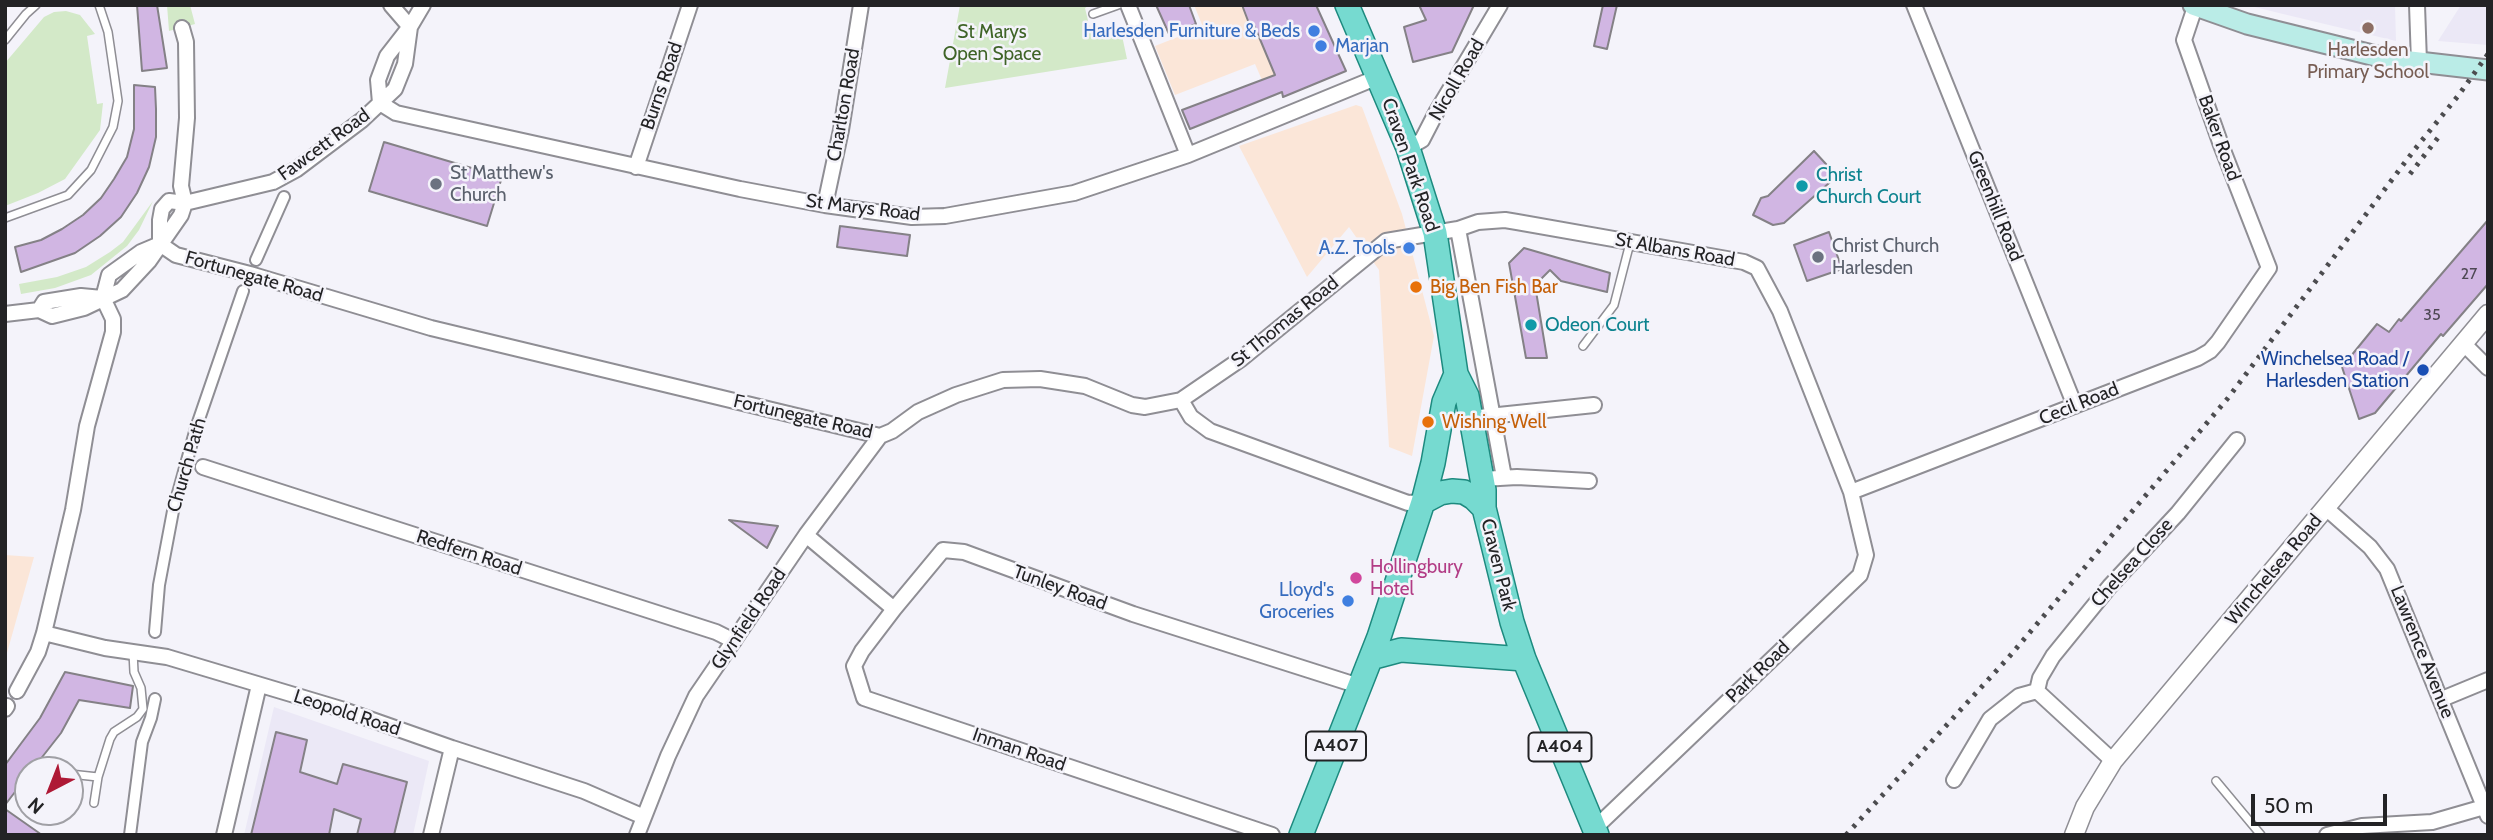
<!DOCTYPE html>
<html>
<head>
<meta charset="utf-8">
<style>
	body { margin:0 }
	#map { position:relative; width:2493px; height:840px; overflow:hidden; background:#f4f3fa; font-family:Cabin,sans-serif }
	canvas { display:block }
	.frame { position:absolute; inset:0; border:7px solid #232325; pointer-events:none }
	.north { position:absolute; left:14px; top:756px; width:70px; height:70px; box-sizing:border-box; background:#f4f3fa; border:2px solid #a0a0a5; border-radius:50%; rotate:222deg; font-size:19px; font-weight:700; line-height:28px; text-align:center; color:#232325 }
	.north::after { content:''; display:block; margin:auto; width:24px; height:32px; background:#ae1935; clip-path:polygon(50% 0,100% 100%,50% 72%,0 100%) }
	.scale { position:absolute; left:2251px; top:794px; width:136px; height:32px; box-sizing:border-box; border:4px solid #232325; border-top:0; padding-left:9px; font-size:21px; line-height:24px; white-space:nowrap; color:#232325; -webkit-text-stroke:5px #f4f3fa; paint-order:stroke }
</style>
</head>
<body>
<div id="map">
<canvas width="2493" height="840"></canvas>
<div class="frame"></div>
<div class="north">N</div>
<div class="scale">50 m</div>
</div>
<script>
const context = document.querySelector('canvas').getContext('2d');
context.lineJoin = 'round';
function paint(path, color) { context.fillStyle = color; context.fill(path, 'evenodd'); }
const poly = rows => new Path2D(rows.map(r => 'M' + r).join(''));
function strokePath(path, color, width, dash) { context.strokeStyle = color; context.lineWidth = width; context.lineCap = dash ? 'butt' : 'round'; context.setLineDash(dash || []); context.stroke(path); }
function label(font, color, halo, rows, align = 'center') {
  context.font = font + ' Cabin,sans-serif'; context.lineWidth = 5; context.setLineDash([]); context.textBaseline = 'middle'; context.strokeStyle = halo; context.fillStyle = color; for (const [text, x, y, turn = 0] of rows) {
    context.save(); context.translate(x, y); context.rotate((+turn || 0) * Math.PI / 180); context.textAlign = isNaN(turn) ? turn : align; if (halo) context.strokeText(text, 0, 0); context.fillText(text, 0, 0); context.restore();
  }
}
const commercial = poly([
	[1194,5,1316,5,1344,65,1341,74,1283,97,1275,76,1262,80,1255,64,1175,95,1155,46,1203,27],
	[1356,105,1362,107,1402,214,1434,336,1412,456,1389,447,1379,270,1349,227,1307,277,1239,146],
	[5,555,34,557,5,660]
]);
const built = poly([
	[2247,5,2395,5,2396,41,2283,14],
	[2461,5,2488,5,2488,45,2438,41],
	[274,707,429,761,413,835,244,835]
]);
const green = poly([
	[167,5,190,5,195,24,169,31],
	[960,5,1090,5,1085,8,1091,33,1113,29,1121,31,1127,59,945,88],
	[66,11,80,15,95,34,87,36,97,104,103,103,100,130,65,179,38,193,5,206,5,63,44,17,54,12],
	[153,201,139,230,127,246,91,275,55,288,21,294,19,284,57,277,86,267,110,252,123,242]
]);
const building = poly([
	[137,5,157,5,167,68,142,71,137,5],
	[1156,5,1189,5,1196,24,1169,34,1156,5],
	[1242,5,1316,5,1346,71,1283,97,1282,92,1190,129,1182,110,1275,75,1254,25,1250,26,1242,5],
	[1419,5,1474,5,1452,52,1413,62,1404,27,1426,20,1419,5],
	[1603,5,1617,5,1607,49,1594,46,1603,5],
	[134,85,155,87,156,109,156,137,149,167,137,193,121,217,100,236,75,253,21,272,15,247,41,240,62,229,83,215,101,198,114,179,127,157,134,129,134,85],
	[384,142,502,177,487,226,369,191,384,142],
	[1814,151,1837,176,1784,223,1773,225,1753,215,1761,198,1768,196,1814,151],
	[2488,220,2488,284,2443,336,2441,334,2375,413,2359,419,2342,367,2377,324,2389,332,2399,319,2401,321,2488,220],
	[840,226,910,235,907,256,837,247,840,226],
	[1829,232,1842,269,1807,281,1794,245,1829,232],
	[1524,248,1610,273,1607,292,1561,281,1550,270,1535,285,1547,358,1526,358,1509,263,1524,248],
	[729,520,778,526,767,548,729,520],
	[65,672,133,686,130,708,79,700,61,733,32,770,28,770,28,775,5,805,5,765,40,718,65,672],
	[276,732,307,740,300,772,337,784,343,764,407,782,394,835,357,835,361,819,334,809,329,835,251,835,276,732],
	[5,809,42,835,5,835,5,809]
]);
const service = poly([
	[1093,14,1118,5],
	[5,40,26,14,36,5],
	[5,218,68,195,91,170,113,127,118,101,108,32,99,5],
	[1583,346,1614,305,1630,243],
	[70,774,98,777,110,739,114,732,137,717,143,709,141,688,134,672,133,652],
	[2216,781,2261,835],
	[94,803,98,777]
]);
const pedestrian = poly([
	[256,260,284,197],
	[155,632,159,585,173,511,196,428,243,291],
	[130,835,142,742,151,718,155,699]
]);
const minor = poly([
	[391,5,410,27],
	[1128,5,1188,155],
	[1914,5,2075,406],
	[2417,5,2419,62],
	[380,103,396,113,740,189,825,205,912,217,945,216,1074,193,1188,155,1378,77],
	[380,103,378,80,387,56,408,29],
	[1408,148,1422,140,1437,111,1500,5],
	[636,167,690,5],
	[825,205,841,130,861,5],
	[1458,229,1504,477],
	[160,244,176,255,250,274,431,328,880,436,892,431,918,412,956,395,1003,380,1040,379,1085,386,1132,405,1145,407,1181,400,1241,359,1386,241,1458,229,1478,222,1505,220,1517,222,1744,262,1757,268,1780,311,1851,492,1866,555,1860,575,1594,829],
	[160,244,160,220,162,209,169,201,185,203,273,182,297,169,362,120,395,89,405,64,410,27,423,5],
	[39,310,44,302,81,296,102,298],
	[5,314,39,310,52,316,84,308,122,290,149,261,181,215,185,203,181,186,187,118,186,42,182,28],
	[2464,344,2488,368],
	[1181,400,1191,417,1210,431,1408,503,1423,502],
	[1470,418,1594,405],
	[203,467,716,632,734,641],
	[1482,479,1517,477,1589,481],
	[1851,492,2198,358,2210,351,2218,342,2269,268,2221,145,2184,40,2195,7],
	[2327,509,2370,547,2387,569,2488,816],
	[806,535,894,609],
	[44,633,105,648,167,657,341,709,452,748,584,791,644,817],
	[17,691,38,652,44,633,73,510,87,426,113,332,113,319,103,298,109,275,141,252,160,244],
	[2037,691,2040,678,2053,656,2110,586,2178,513,2237,440],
	[2037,691,2113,761],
	[2442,699,2488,680],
	[5,709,7,706],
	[1954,780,1990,719,2019,696,2037,691],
	[224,835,259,685],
	[431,835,452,748],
	[637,835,668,756,696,696,806,535,880,436],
	[1272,835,864,698,854,666,862,651,894,609,943,550,964,552,1133,614,1359,686],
	[2327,835,2362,826,2432,822,2484,807]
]);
const tertiary = poly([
	[2074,835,2085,807,2113,761,2488,314]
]);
const secondary = poly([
	[2193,5,2247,24,2384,58,2488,70]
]);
const primary = poly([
	[1347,5,1408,148,1435,233,1456,374,1467,396,1484,490,1484,508,1512,622,1524,659,1597,835],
	[1423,502,1440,493,1452,491,1464,492,1474,498,1484,508],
	[1371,658,1401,650,1524,659],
	[1301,835,1379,637,1423,502,1433,463,1444,402,1456,374]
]);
const rail = poly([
	[2410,174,2440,135],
	[1846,835,2009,657,2228,398,2415,149,2458,96,2488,54]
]);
const markers = [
	[2368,28,7,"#8d6e63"],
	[1314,31,7,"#3f7fe0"],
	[1321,46,7,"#3f7fe0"],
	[436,184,7,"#6b7280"],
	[1802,186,7,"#0f9aa8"],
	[1409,248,7,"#3f7fe0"],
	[1818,257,7,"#6b7280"],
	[1416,287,7,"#e8710a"],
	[1531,325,7,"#0f9aa8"],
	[2423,370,7,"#1a4fb4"],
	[1428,422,7,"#e8710a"],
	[1356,578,7,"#d1479c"],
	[1348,601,7,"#3f7fe0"]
];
const numberNames = [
	["27",2469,274],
	["35",2432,315]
];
const shields = [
	[1336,746,60],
	[1560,747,63]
];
const shieldNames = [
	["A407",1336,746],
	["A404",1560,747]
];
const shopNames = [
	["Harlesden Furniture & Beds",1300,31],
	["Marjan",1335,46,"left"],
	["A.Z. Tools",1395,248],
	["Lloyd's",1334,590],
	["Groceries",1334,612]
];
const parkNames = [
	["St Marys",992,32],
	["Open Space",992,54]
];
const educationNames = [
	["Harlesden",2368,50],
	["Primary School",2368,72]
];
const streetNames = [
	["Nicoll Road",1457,80,-60],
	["Burns Road",662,86,-71],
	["Charlton Road",844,105,-80],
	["Baker Road",2219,138,70],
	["Fawcett Road",324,145,-36],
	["Craven Park Road",1410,165,71],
	["Greenhill Road",1995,206,68],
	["St Marys Road",863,208,7],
	["St Albans Road",1675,250,10],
	["Fortunegate Road",254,277,16],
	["St Thomas Road",1285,322,-39],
	["Cecil Road",2079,404,-22],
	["Fortunegate Road",803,417,13],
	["Church Path",187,465,-74],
	["Redfern Road",469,553,18],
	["Chelsea Close",2132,563,-48],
	["Craven Park",1498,565,76],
	["Winchelsea Road",2274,570,-50],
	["Tunley Road",1060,588,20],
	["Glynfield Road",749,619,-56],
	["Lawrence Avenue",2422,652,68],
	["Park Road",1758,672,-44],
	["Leopold Road",347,713,18],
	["Inman Road",1019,750,19]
];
const worshipNames = [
	["St Matthew's",450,173],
	["Church",450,195],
	["Christ Church",1832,246],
	["Harlesden",1832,268]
];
const cultureNames = [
	["Christ",1816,175],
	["Church Court",1816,197],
	["Odeon Court",1545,325]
];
const foodNames = [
	["Big Ben Fish Bar",1430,287],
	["Wishing Well",1442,422]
];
const transitNames = [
	["Winchelsea Road /",2409,359],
	["Harlesden Station",2409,381]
];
const hotelNames = [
	["Hollingbury",1370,567],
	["Hotel",1370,589]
];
paint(commercial, '#fbe6d8');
paint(built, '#ebe8f6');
paint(green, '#d3e9c8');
paint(building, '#d1b6e3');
strokePath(building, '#848186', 2);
strokePath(service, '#8f8e94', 10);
strokePath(pedestrian, '#8f8e94', 14);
strokePath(minor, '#8f8e94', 18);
strokePath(tertiary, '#8f8e94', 21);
strokePath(secondary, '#8f8e94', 23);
strokePath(primary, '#1d8a7f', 26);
strokePath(service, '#fff', 7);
strokePath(pedestrian, '#fff', 10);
strokePath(minor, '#fff', 14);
strokePath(tertiary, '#fff', 18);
strokePath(secondary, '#baece7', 19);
strokePath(primary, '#76dad0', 23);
strokePath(rail, '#4c4c4f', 5, [3.5, 7]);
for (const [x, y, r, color] of markers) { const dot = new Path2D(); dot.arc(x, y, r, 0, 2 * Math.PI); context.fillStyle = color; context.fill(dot); strokePath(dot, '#f4f3fa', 2.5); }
label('16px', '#4e4854', null, numberNames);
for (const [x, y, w] of shields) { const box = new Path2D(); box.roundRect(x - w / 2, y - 14.5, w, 29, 5); context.fillStyle = '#f4f3fa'; context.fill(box); strokePath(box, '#232325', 2); }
label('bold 18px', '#232325', null, shieldNames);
label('19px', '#366cbe', '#f4f3fa', shopNames, 'right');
label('19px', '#3f6427', '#f4f3fa', parkNames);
label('19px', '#785e54', '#f4f3fa', educationNames);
label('19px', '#232325', '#f4f3fa', streetNames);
label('19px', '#5b616d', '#f4f3fa', worshipNames, 'left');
label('19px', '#0d838f', '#f4f3fa', cultureNames, 'left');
label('19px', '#c56008', '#f4f3fa', foodNames, 'left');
label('19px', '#164399', '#f4f3fa', transitNames, 'right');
label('19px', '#b23c85', '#f4f3fa', hotelNames, 'left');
</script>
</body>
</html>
